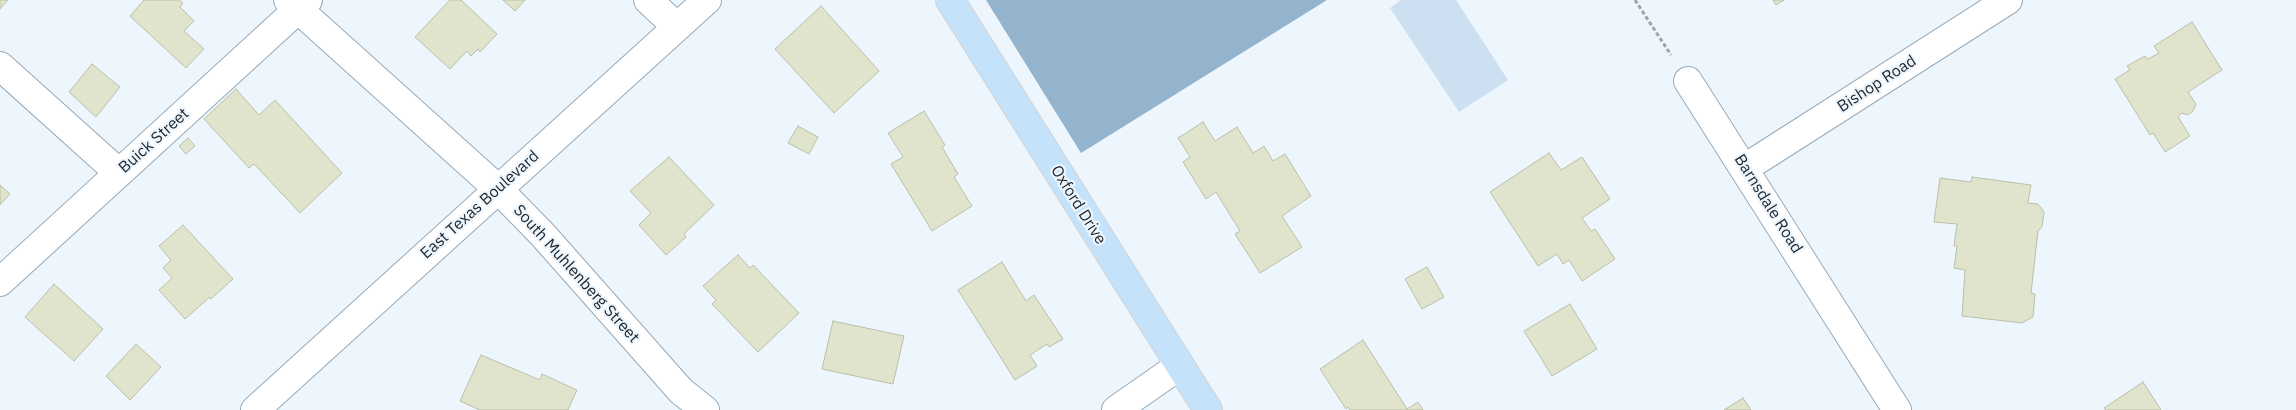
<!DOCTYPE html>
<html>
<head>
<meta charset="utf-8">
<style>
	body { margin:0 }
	canvas { display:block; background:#eef6fd }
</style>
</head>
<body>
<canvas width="2296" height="410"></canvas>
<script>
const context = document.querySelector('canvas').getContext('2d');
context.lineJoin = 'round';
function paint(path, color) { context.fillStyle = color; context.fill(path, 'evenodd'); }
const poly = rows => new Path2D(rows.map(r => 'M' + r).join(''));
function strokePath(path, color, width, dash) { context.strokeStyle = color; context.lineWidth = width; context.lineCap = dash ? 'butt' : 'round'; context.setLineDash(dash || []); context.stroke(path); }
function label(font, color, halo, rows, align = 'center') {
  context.font = font + ' "IBM Plex Sans",sans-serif'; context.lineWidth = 4.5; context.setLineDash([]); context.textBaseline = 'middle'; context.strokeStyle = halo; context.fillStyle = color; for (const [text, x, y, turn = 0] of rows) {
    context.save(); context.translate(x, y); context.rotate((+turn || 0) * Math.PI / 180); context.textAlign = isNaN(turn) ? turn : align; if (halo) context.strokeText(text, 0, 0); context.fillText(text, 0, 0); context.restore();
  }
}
const green = poly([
	[1401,0,1456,0,1508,80,1459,112,1390,8]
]);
const forest = poly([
	[986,0,1327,0,1081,153]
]);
const building = poly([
	[0,0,8,0,0,9,0,0],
	[144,0,179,0,183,3,180,7,194,21,184,31,204,49,186,68,130,16,144,0],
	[450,0,461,0,497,34,480,52,478,49,471,56,467,51,450,69,415,37,450,0],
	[503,0,525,0,515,11,503,0],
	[1773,0,1784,0,1776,5,1773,0],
	[821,6,879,71,834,113,775,49,821,6],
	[2192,22,2222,70,2188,92,2196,104,2193,111,2188,115,2182,113,2178,117,2190,136,2165,152,2153,133,2150,135,2115,79,2130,70,2127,66,2145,56,2148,59,2159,53,2154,46,2192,22],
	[92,64,120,87,96,117,69,92,92,64],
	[236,89,259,115,275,100,342,173,300,213,254,164,249,168,204,119,236,89],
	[924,111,945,145,942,147,958,174,954,177,972,206,932,231,891,164,903,157,888,133,924,111],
	[1203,122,1215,141,1237,127,1253,153,1264,146,1273,161,1285,154,1311,196,1282,216,1302,247,1260,273,1235,234,1240,231,1216,192,1206,199,1183,162,1190,157,1178,138,1203,122],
	[798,126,818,137,809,154,788,143,798,126],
	[188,138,195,146,186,154,179,146,188,138],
	[1549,153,1561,170,1582,157,1610,199,1582,218,1591,231,1595,229,1615,259,1582,281,1569,260,1563,264,1557,254,1538,266,1490,192,1549,153],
	[669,157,714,205,684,234,686,237,666,255,639,225,651,213,630,191,669,157],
	[1972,177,2031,185,2028,203,2038,204,2044,212,2042,227,2038,231,2031,293,2035,294,2033,317,2022,323,1962,316,1965,270,1954,268,1957,246,1954,246,1957,224,1934,222,1940,178,1971,182,1972,177],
	[0,185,10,194,0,205,0,185],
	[183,225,233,279,211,299,210,297,185,319,159,290,172,278,163,268,171,260,159,246,183,225],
	[738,255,750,268,753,265,799,313,758,352,712,304,716,300,703,286,738,255],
	[1002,262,1026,301,1034,295,1063,339,1049,347,1047,344,1030,355,1037,366,1015,380,958,290,1002,262],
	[1427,267,1444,297,1422,309,1405,279,1427,267],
	[54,284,103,329,74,361,25,317,54,284],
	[1570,304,1597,349,1552,376,1524,331,1570,304],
	[833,321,904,336,893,384,822,369,833,321],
	[1363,340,1407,409,1418,402,1423,410,1350,410,1348,407,1346,409,1320,369,1363,340],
	[136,344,161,367,130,400,106,376,136,344],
	[481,355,540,380,542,374,577,390,568,410,480,410,460,401,481,355],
	[2143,382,2161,410,2106,410,2104,408,2143,382],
	[1743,398,1751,410,1724,410,1743,398]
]);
const path = poly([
	[1635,0,1671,55]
]);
const minor = poly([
	[288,0,498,189,543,235,681,391,705,410],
	[648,0,677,27],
	[0,66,119,173],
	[1688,81,1897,410],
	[1745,168,2008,0],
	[0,282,308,0],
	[255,410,707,0],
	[1116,410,1179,366]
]);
const major = poly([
	[950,0,1208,410]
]);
const streetNames = [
	["Bishop Road",1877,84,-33],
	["Buick Street",154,141,-42],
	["Barnsdale Road",1768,204,58],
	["East Texas Boulevard",480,205,-42],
	["Oxford Drive",1078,205,58],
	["South Muhlenberg Street",576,274,48]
];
paint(green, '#cce0f1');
paint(forest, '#94b3cd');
paint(building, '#e0e4cc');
strokePath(building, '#bbbfa8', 1);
strokePath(minor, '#96aaba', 30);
strokePath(major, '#d2d3d5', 30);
strokePath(path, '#9da4ab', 3, [4, 2.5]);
strokePath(minor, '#fff', 28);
strokePath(major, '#c4e2fa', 28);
label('16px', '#1d242b', '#eef6fd', streetNames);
</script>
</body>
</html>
